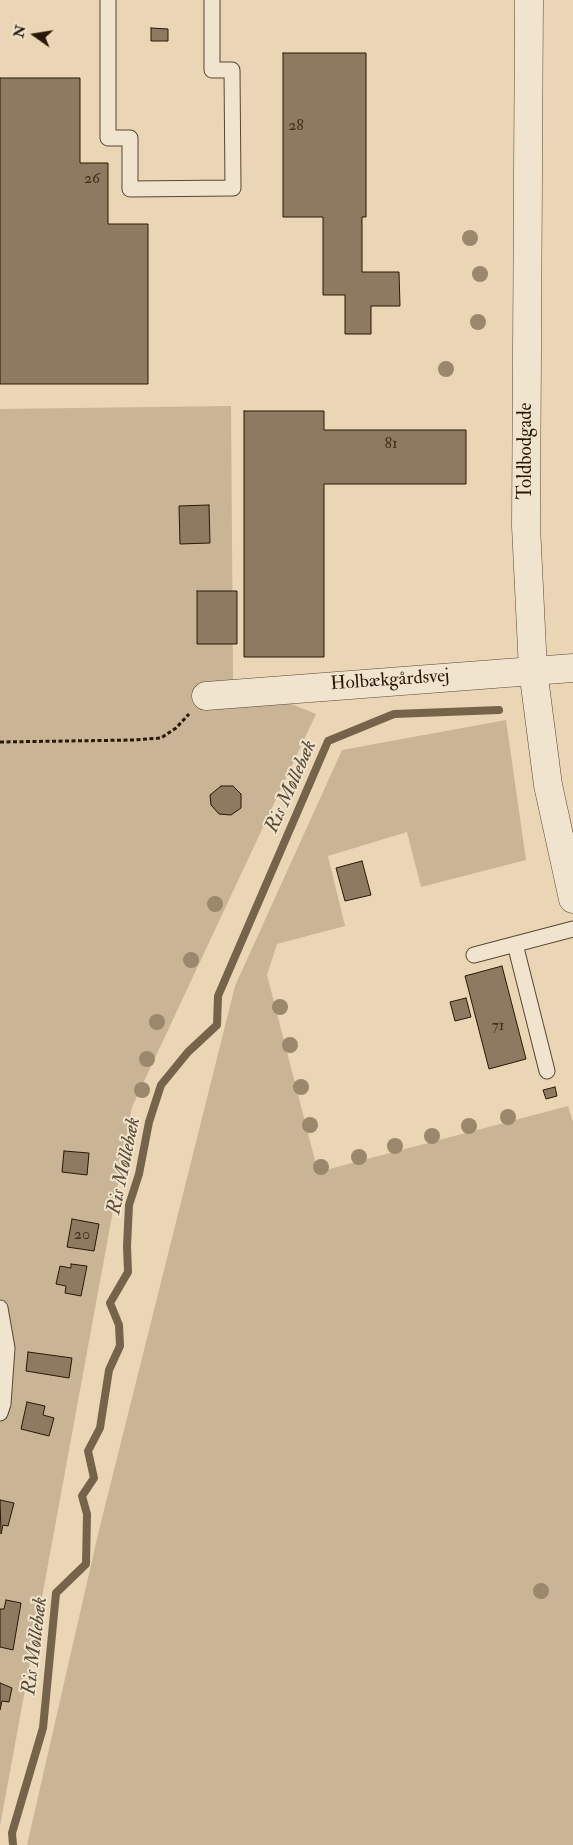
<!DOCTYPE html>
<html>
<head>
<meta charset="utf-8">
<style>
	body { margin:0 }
	#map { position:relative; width:573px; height:1845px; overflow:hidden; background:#ead5b4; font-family:"IM FELL Double Pica",serif }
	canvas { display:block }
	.north { position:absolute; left:10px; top:10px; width:50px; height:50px; -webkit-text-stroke:4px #f1e4ce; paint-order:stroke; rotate:283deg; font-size:14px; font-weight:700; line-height:20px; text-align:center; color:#281806 }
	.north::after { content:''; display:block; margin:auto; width:18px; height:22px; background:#281806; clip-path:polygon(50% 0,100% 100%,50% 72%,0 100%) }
</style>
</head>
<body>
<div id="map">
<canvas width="573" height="1845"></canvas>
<div class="north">N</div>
</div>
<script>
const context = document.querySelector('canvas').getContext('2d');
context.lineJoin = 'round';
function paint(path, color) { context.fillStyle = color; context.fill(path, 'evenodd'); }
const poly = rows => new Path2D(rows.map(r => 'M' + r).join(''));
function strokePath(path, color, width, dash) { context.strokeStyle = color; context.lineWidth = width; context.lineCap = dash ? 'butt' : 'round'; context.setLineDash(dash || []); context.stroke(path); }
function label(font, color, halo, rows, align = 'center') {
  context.font = font + ' "IM FELL Double Pica",serif'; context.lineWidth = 4; context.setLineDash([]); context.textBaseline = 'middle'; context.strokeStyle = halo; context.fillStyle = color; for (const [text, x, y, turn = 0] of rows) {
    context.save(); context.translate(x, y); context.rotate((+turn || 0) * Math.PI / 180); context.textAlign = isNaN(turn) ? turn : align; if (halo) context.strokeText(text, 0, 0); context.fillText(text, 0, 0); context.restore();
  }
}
const green = poly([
	[231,406,233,680,316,714,132,1107,0,1826,0,409],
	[506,720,526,860,421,887,407,832,328,856,345,926,277,944,267,975,318,1172,568,1106,573,1122,573,1845,27,1845,99,1530,235,986,342,750]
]);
const stream = poly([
	[13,1845,12,1833,43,1728,56,1593,86,1564,87,1514,82,1496,94,1478,88,1451,100,1428,109,1370,120,1346,119,1325,110,1303,128,1272,127,1246,129,1205,139,1174,149,1122,161,1085,188,1052,217,1025,218,996,328,741,394,714,499,710]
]);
const building = poly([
	[151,28,168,29,168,41,151,41,151,28],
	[283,53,366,53,366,217,362,217,362,272,399,272,400,306,371,306,371,334,345,334,345,295,323,295,323,217,283,217,283,53],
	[0,78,80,78,80,163,108,163,108,224,148,224,148,384,0,384,0,78],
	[244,411,324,411,324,430,466,430,466,484,324,484,324,657,244,657,244,411],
	[209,505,210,543,180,544,179,506,209,505],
	[197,591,237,591,237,644,197,644,197,591],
	[221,786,233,786,241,794,241,808,231,815,219,814,211,805,210,795,221,786],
	[362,861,371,895,345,901,336,868,362,861],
	[502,966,526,1059,489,1069,465,976,502,966],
	[466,998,471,1017,455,1021,450,1002,466,998],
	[555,1087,557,1096,546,1099,543,1090,555,1087],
	[64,1151,89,1153,87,1175,62,1172,64,1151],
	[72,1219,99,1224,94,1251,67,1247,72,1219],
	[71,1264,87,1266,81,1296,65,1293,66,1286,56,1284,60,1266,71,1268,71,1264],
	[28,1352,72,1358,69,1378,26,1371,28,1352],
	[27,1402,45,1406,43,1415,54,1418,49,1436,21,1429,27,1402],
	[0,1500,14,1503,8,1526,3,1525,1,1534,0,1500],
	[6,1600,21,1603,13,1650,0,1647,0,1609,4,1609,6,1600],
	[0,1683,12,1688,9,1702,2,1701,0,1710,0,1683]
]);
const path = poly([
	[0,742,134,740,161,738,176,728,189,714]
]);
const service = poly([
	[108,0,108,138,130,138,130,189,233,188,232,70,212,70,212,0],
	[515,944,547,1071],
	[474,955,573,929],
	[0,1308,7,1348,3,1404,0,1413]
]);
const minor = poly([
	[206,696,573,668]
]);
const tertiary = poly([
	[529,0,526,526,533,670,548,785,573,899]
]);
const trees = [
	[470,238],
	[480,274],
	[478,322],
	[446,369],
	[215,904],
	[191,960],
	[280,1007],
	[157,1022],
	[290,1045],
	[147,1059],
	[301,1087],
	[142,1090],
	[508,1117],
	[310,1125],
	[469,1126],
	[432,1136],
	[395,1146],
	[359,1157],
	[321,1167],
	[541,1591]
];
const numberNames = [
	["28",296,127],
	["26",92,180],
	["81",391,445],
	["71",498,1027],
	["20",82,1236]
];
const streetNames = [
	["Toldbodgade",527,451,-90],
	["Holbækgårdsvej",390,681,-4]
];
const waterNames = [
	["Ris Møllebæk",292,787,-66],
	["Ris Møllebæk",125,1166,-78],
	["Ris Møllebæk",36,1646,-83]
];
paint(green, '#c9b596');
strokePath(stream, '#75634b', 8);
paint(building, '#8d7a60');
strokePath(building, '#281806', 1);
strokePath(service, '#584732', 17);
strokePath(minor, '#584732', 29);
strokePath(tertiary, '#584732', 29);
strokePath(path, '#281806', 3, [4, 2.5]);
strokePath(service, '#f1e4ce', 15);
strokePath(minor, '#f1e4ce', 28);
strokePath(tertiary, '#f1e4ce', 28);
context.fillStyle = '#9a876c';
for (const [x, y] of trees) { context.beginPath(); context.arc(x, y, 8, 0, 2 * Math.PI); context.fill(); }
label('16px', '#41301c', null, numberNames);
label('19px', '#281806', '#f1e4ce', streetNames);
label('italic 20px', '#5b4a34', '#f1e4ce', waterNames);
</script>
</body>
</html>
